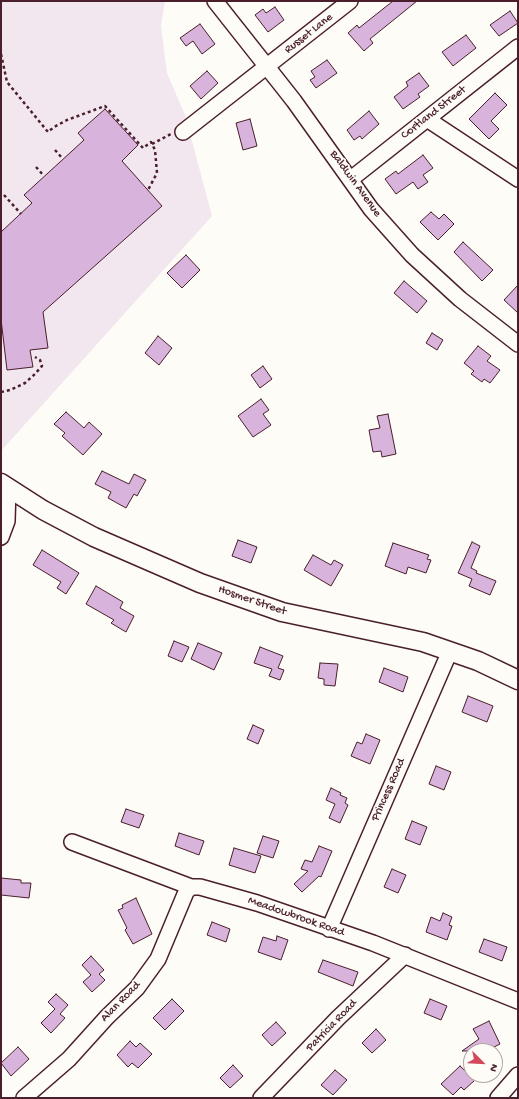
<!DOCTYPE html>
<html>
<head>
<meta charset="utf-8">
<style>
	body { margin:0 }
	#map { position:relative; width:519px; height:1099px; overflow:hidden; background:#fdfcf7; font-family:"Gochi Hand",sans-serif }
	canvas { display:block }
	.frame { position:absolute; inset:0; border:2px solid #4a1f2b; pointer-events:none }
	.north { position:absolute; left:463px; top:1043px; width:40px; height:40px; box-sizing:border-box; background:#fdfcf7; border:1px solid #b5a4a5; border-radius:50%; rotate:114deg; font-size:11px; font-weight:700; line-height:16px; text-align:center; color:#4a1f2b }
	.north::after { content:''; display:block; margin:auto; width:14px; height:18px; background:#d1495b; clip-path:polygon(50% 0,100% 100%,50% 72%,0 100%) }
</style>
</head>
<body>
<div id="map">
<canvas width="519" height="1099"></canvas>
<div class="frame"></div>
<div class="north">N</div>
</div>
<script>
const context = document.querySelector('canvas').getContext('2d');
context.lineJoin = 'round';
function paint(path, color) { context.fillStyle = color; context.fill(path, 'evenodd'); }
const poly = rows => new Path2D(rows.map(r => 'M' + r).join(''));
function strokePath(path, color, width, dash) { context.strokeStyle = color; context.lineWidth = width; context.lineCap = dash ? 'butt' : 'round'; context.setLineDash(dash || []); context.stroke(path); }
function label(font, color, halo, rows, align = 'center') {
  context.font = font + ' "Gochi Hand",sans-serif'; context.lineWidth = 3.5; context.setLineDash([]); context.textBaseline = 'middle'; context.strokeStyle = halo; context.fillStyle = color; for (const [text, x, y, turn = 0] of rows) {
    context.save(); context.translate(x, y); context.rotate((+turn || 0) * Math.PI / 180); context.textAlign = isNaN(turn) ? turn : align; if (halo) context.strokeText(text, 0, 0); context.fillText(text, 0, 0); context.restore();
  }
}
const built = poly([
	[1,1,165,1,161,26,167,73,185,115,212,216,1,451]
]);
const building = poly([
	[393,1,417,1,370,39,373,43,364,51,348,33,357,25,359,28,393,1],
	[275,7,284,20,268,32,255,15,263,9,266,13,275,7],
	[510,11,518,23,499,36,490,25,510,11],
	[200,24,215,44,202,54,193,41,186,46,180,38,200,24],
	[466,35,476,48,453,66,442,52,466,35],
	[327,60,337,73,316,88,310,80,315,77,311,71,327,60],
	[207,71,218,83,201,99,190,86,207,71],
	[419,73,429,86,418,94,420,97,403,109,394,97,408,86,406,82,419,73],
	[495,93,507,105,491,121,499,129,489,139,469,119,495,93],
	[105,109,138,145,122,161,162,206,43,312,48,348,30,350,33,367,7,370,1,319,1,232,32,203,24,195,84,140,78,133,105,109],
	[369,111,379,124,362,139,360,136,354,140,347,130,369,111],
	[250,119,257,146,243,150,236,123,250,119],
	[423,155,433,168,423,175,428,182,418,189,413,182,396,194,385,179,396,171,398,174,423,155],
	[431,212,439,219,444,214,454,224,438,240,420,222,431,212],
	[463,242,493,270,482,281,454,252,463,242],
	[186,255,200,270,182,288,167,273,186,255],
	[404,281,427,301,417,313,394,293,404,281],
	[518,285,518,313,504,300,518,285],
	[432,333,443,340,437,350,426,343,432,333],
	[158,336,172,348,159,365,145,353,158,336],
	[478,346,491,356,487,361,500,370,490,383,484,379,482,382,471,374,474,371,464,363,478,346],
	[263,366,272,379,260,388,251,375,263,366],
	[261,399,269,410,263,414,271,425,253,437,238,416,261,399],
	[66,412,84,428,89,422,102,434,83,455,62,436,65,433,54,424,66,412],
	[388,414,396,454,382,457,381,451,373,452,369,430,380,428,377,416,388,414],
	[102,471,129,484,134,474,146,480,137,496,134,494,126,508,108,498,111,492,95,484,102,471],
	[238,540,257,547,251,563,232,556,238,540],
	[472,542,480,546,471,568,477,571,476,573,496,581,490,595,469,586,472,579,458,573,472,542],
	[393,543,429,555,427,559,431,560,426,573,408,567,406,574,385,566,393,543],
	[42,550,79,573,66,594,57,588,61,582,33,565,42,550],
	[313,555,331,565,334,560,343,565,331,586,304,570,313,555],
	[96,586,123,602,120,608,134,616,126,632,111,623,114,620,86,604,96,586],
	[174,641,189,647,182,662,168,656,174,641],
	[198,643,222,653,214,670,191,659,198,643],
	[260,647,283,656,278,668,284,670,280,680,269,676,272,669,254,663,260,647],
	[320,663,338,664,335,686,324,685,324,679,318,678,320,663],
	[384,668,408,677,403,692,379,682,384,668],
	[468,696,493,706,487,722,462,712,468,696],
	[253,725,264,730,258,744,247,739,253,725],
	[366,734,380,740,370,764,351,756,357,742,362,744,366,734],
	[436,766,451,772,444,790,429,784,436,766],
	[331,788,341,793,340,795,347,798,345,803,348,805,340,823,329,818,335,804,326,800,331,788],
	[126,809,144,815,139,828,121,822,126,809],
	[412,821,427,827,420,845,405,839,412,821],
	[179,833,204,841,199,855,175,846,179,833],
	[263,836,279,841,273,858,257,853,263,836],
	[319,846,332,851,321,877,319,876,302,892,294,884,308,871,301,869,305,860,312,862,319,846],
	[234,848,261,856,255,873,229,865,234,848],
	[392,869,406,875,398,893,384,887,392,869],
	[1,878,21,880,21,883,31,883,29,898,1,895,1,878],
	[136,898,152,934,133,944,125,930,127,928,118,910,123,908,122,905,136,898],
	[443,913,452,917,449,925,452,926,447,940,426,932,431,917,440,921,443,913],
	[212,922,230,929,226,942,207,935,212,922],
	[277,936,288,940,281,960,258,952,263,937,276,941,277,936],
	[484,939,507,947,502,961,479,952,484,939],
	[91,956,104,970,99,974,105,980,92,992,83,982,91,975,82,965,91,956],
	[323,960,358,972,353,986,318,972,323,960],
	[56,994,68,1005,60,1014,65,1018,51,1033,41,1023,55,1009,48,1002,56,994],
	[172,999,184,1011,165,1030,153,1018,172,999],
	[430,999,447,1006,441,1020,424,1013,430,999],
	[489,1021,500,1044,486,1051,462,1051,479,1039,473,1029,489,1021],
	[276,1022,286,1033,272,1046,262,1035,276,1022],
	[376,1029,386,1040,372,1053,362,1043,376,1029],
	[130,1041,136,1047,140,1043,152,1054,138,1068,132,1063,128,1067,117,1055,130,1041],
	[18,1047,29,1059,11,1076,1,1063,18,1047],
	[233,1065,243,1076,230,1088,220,1078,233,1065],
	[460,1066,475,1080,464,1090,461,1087,453,1095,441,1084,460,1066],
	[335,1070,347,1080,333,1095,321,1085,335,1070]
]);
const path = poly([
	[1,54,7,82,48,132,54,127,67,120,105,106,143,148,151,142,155,150,157,173,148,190],
	[152,144,171,134],
	[55,150,63,159],
	[36,167,44,176],
	[4,195,21,214],
	[1,392,10,390,25,383,35,374,42,366,40,360,35,357]
]);
const minor = poly([
	[215,1,294,101,371,209,412,255,460,299,518,344],
	[427,119,518,179],
	[183,132,350,1],
	[351,179,518,47],
	[1,537,7,521,8,488],
	[72,842,191,887,200,887,257,903,373,943,518,1001],
	[329,929,450,651],
	[24,1098,69,1059,107,1017,137,988,158,959,186,892,191,887],
	[261,1098,338,1018,405,955],
	[498,1098,518,1075]
]);
const tertiary = poly([
	[1,483,43,510,94,537,200,583,282,612,423,642,478,661,518,680]
]);
const streetNames = [
	["Russet Lane",309,34,-38],
	["Cortland Street",434,113,-38],
	["Baldwin Avenue",355,184,54],
	["Hosmer Street",252,601,19],
	["Princess Road",389,790,-66],
	["Meadowbrook Road",296,917,19],
	["Alan Road",121,1002,-46],
	["Patricia Road",332,1026,-46]
];
paint(built, '#f2e6ef');
paint(building, '#d8b3dc');
strokePath(building, '#4a1f2b', 1);
strokePath(minor, '#4a1f2b', 18);
strokePath(tertiary, '#4a1f2b', 21);
strokePath(path, '#4a1f2b', 2.5, [3, 3]);
strokePath(minor, '#fdfcf7', 15);
strokePath(tertiary, '#fdfcf7', 18);
label('12px', '#4a1f2b', '#fdfcf7', streetNames);
</script>
</body>
</html>
